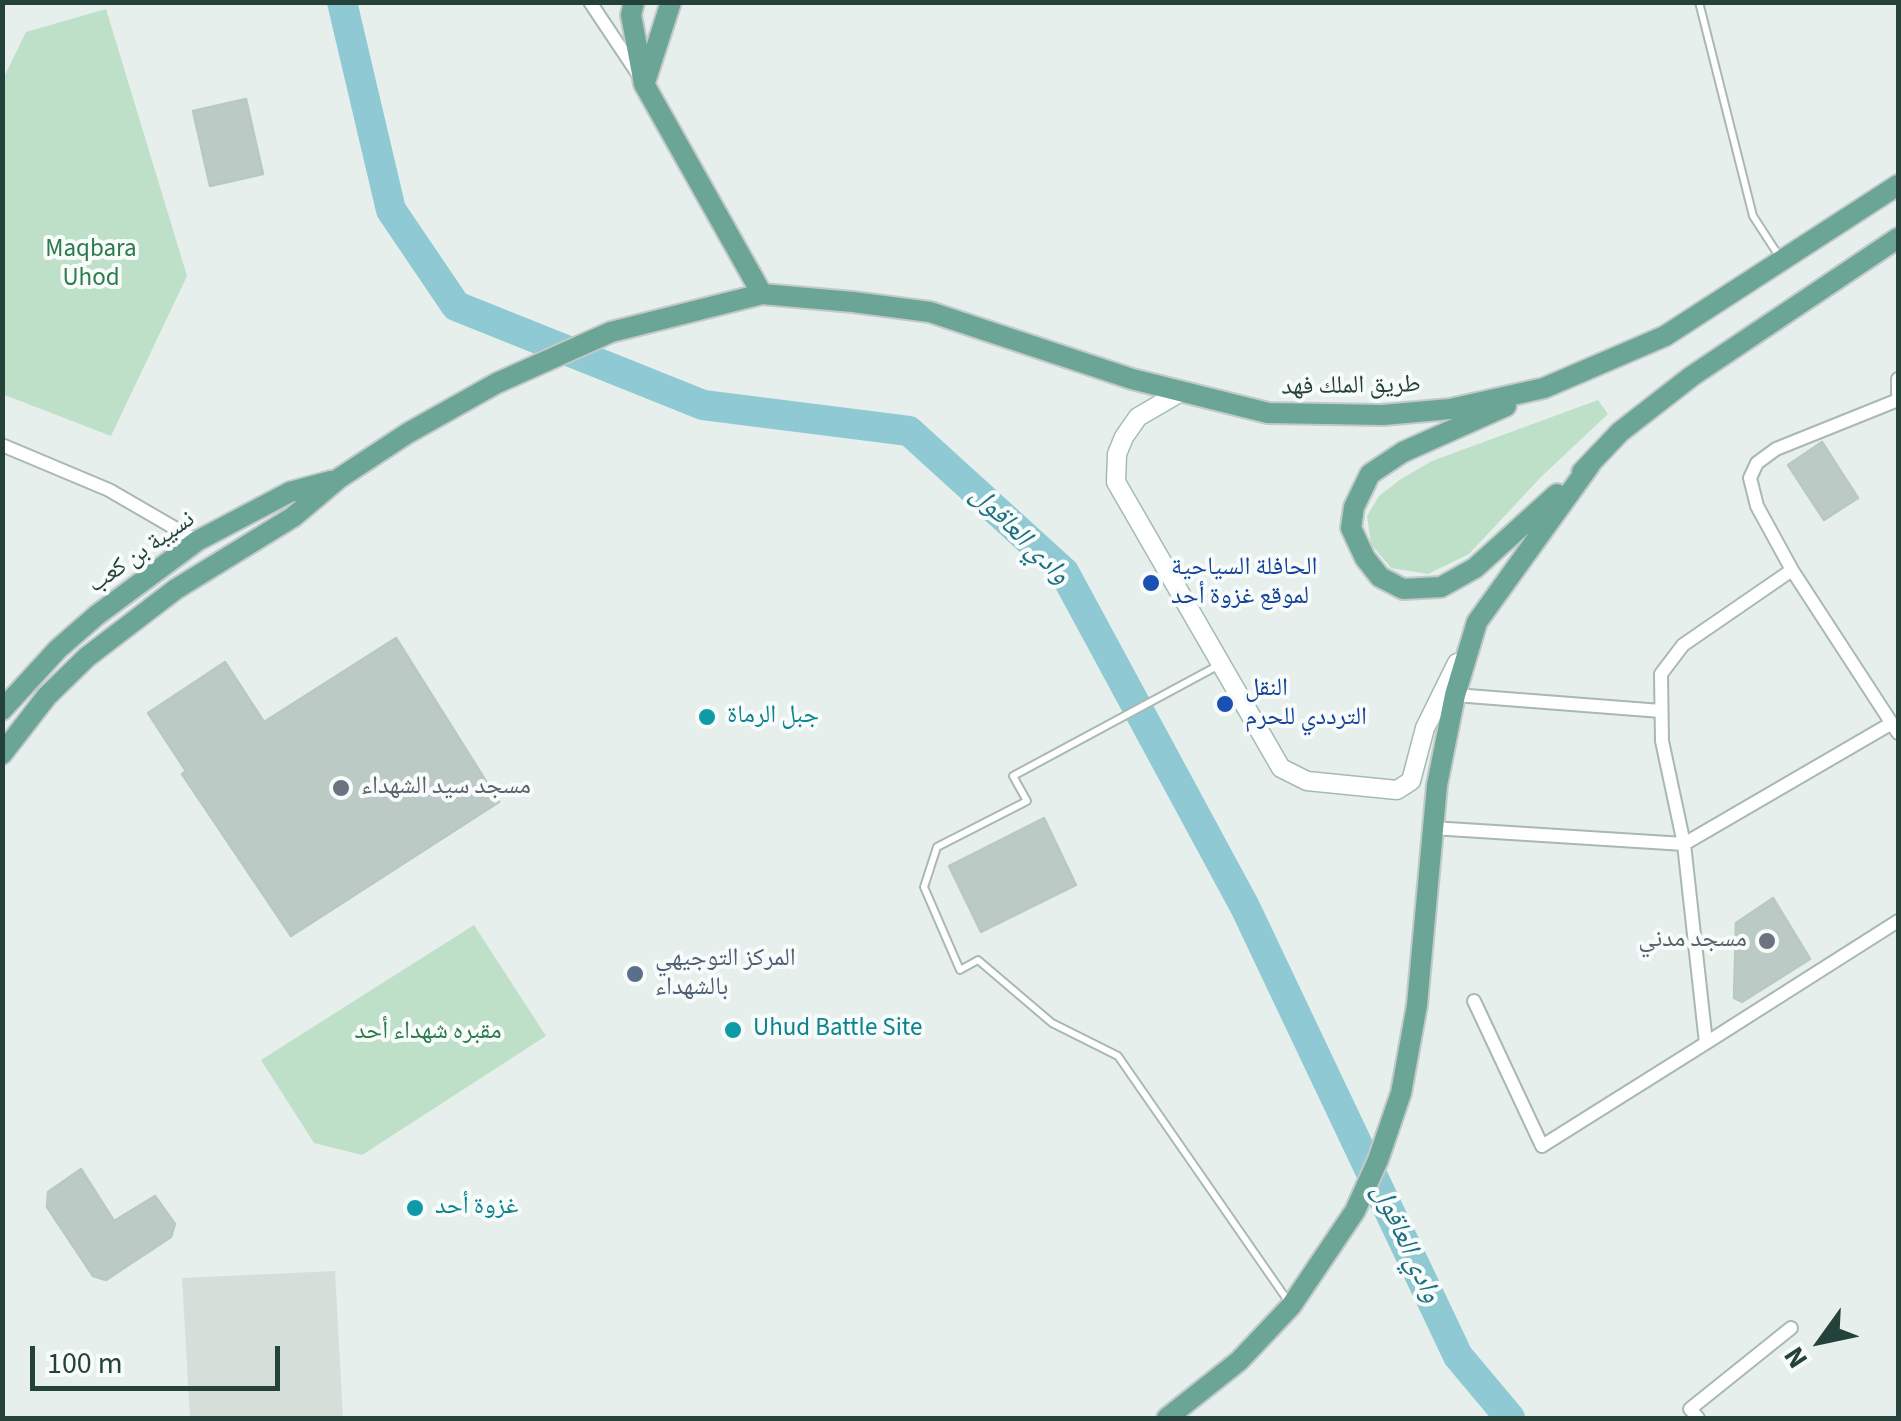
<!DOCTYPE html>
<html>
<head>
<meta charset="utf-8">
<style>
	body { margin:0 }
	#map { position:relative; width:1901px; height:1421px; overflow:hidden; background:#e6efeb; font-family:"Source Sans 3",sans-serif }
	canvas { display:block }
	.frame { position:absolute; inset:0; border:5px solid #24423a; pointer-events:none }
	.north { position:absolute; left:1771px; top:1291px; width:100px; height:100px; -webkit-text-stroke:8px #f7fbf9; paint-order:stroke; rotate:237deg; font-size:28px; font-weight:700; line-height:40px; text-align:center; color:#24423a }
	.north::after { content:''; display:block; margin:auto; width:35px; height:45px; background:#24423a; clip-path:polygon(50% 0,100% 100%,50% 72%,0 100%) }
	.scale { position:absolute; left:30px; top:1346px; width:250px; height:45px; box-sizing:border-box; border:5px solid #24423a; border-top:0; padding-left:12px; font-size:30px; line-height:35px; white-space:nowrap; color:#24423a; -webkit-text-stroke:8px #f7fbf9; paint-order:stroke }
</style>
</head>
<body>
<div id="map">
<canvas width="1901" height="1421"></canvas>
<div class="frame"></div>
<div class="north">N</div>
<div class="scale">100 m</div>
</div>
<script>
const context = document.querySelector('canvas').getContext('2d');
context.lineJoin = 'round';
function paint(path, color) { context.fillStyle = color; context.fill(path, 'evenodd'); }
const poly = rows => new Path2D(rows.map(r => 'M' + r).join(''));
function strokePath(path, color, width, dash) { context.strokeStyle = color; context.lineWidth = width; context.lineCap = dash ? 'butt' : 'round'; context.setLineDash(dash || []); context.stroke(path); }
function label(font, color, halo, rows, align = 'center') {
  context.font = font + ' "Source Sans 3","Noto Naskh Arabic",sans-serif'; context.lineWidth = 8; context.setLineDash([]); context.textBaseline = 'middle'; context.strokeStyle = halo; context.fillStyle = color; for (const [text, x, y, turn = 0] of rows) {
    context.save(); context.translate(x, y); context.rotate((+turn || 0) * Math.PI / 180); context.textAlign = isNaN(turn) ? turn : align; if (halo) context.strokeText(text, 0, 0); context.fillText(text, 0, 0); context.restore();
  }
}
const built = poly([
	[335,1271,343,1418,190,1418,182,1278]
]);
const green = poly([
	[106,9,187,276,111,436,2,394,3,79,26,32],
	[1598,400,1608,414,1541,477,1469,554,1428,574,1391,568,1371,544,1367,516,1379,496,1401,479,1432,461],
	[474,925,546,1036,362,1155,314,1143,261,1060]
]);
const river = poly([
	[342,2,391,210,456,306,703,405,909,431,1064,572,1245,907,1458,1356,1510,1418]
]);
const building = poly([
	[246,99,263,174,210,186,193,111,246,99],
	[1822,442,1858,498,1824,520,1788,465,1822,442],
	[396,638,499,802,291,936,182,774,186,771,148,713,225,662,264,722,396,638],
	[1044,818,1076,885,981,932,949,866,1044,818],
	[1773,898,1810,959,1742,1002,1734,998,1736,923,1773,898],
	[81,1169,114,1221,155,1196,175,1224,171,1237,106,1280,93,1276,47,1207,48,1192,81,1169]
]);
const lane = poly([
	[1699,2,1753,216,1779,256],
	[1219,665,1013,776,1027,801,937,847,924,887,960,970,978,960,1052,1023,1118,1056,1288,1301]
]);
const street = poly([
	[590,2,638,74],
	[1898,379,1898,394],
	[1898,400,1776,449,1757,463,1750,478,1757,506,1792,570,1898,733],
	[2,445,109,490,197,541],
	[1455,695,1661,711],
	[1432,828,1684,844,1892,723],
	[1474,1001,1542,1146,1706,1043,1684,844,1662,741,1661,674,1683,645,1792,570],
	[1706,1043,1898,921],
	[1698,1418,1690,1409,1791,1328]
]);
const secondary = poly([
	[1181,392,1138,417,1124,437,1117,454,1116,482,1281,768,1307,781,1397,790,1411,781,1425,728,1457,663]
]);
const primary = poly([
	[634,2,631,15,644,84,762,294],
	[645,82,671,2],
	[1506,406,1403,452,1370,474,1354,507,1351,528,1365,558,1380,577,1403,589,1441,587,1475,568,1557,494],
	[1582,472,1620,432,1692,376,1898,238],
	[2,710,58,649,97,615,197,541,290,492,331,481],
	[2,754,47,696,87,657,176,589,293,517,338,479,408,433,497,383,611,332,762,294,853,302,930,312,1132,379,1268,413,1383,415,1450,409,1544,388,1665,336,1898,185],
	[1167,1418,1239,1361,1291,1306,1355,1211,1378,1160,1401,1093,1417,1005,1437,785,1455,695,1477,622,1590,465]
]);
const markers = [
	[1151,583,10,"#1a4fb4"],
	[1225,704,10,"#1a4fb4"],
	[707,717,10,"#0f9aa8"],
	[341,788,10,"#6b7280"],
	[1767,941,10,"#6b7280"],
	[635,974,10,"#5c6f8a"],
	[733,1030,10,"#0f9aa8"],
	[415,1208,10,"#0f9aa8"]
];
const parkNames = [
	["Maqbara",91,251],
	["Uhod",91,280],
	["مقبره شهداء أحد",428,1033]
];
const streetNames = [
	["طريق الملك فهد",1351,387,-1],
	["نسيبة بن كعب",142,553,-35]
];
const transitNames = [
	["الحافلة السياحية",1171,569],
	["لموقع غزوة أحد",1171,598],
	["النقل",1245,690],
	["الترددي للحرم",1245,719]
];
const cultureNames = [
	["جبل الرماة",727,717],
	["Uhud Battle Site",753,1030],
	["غزوة أحد",435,1208]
];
const worshipNames = [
	["مسجد سيد الشهداء",361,788],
	["مسجد مدني",1747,941,"right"]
];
const serviceNames = [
	["المركز التوجيهي",655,960],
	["بالشهداء",655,989]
];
const waterNames = [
	["وادي العاقول",1019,536,45],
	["وادي العاقول",1405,1244,65]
];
paint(built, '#d4dfda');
paint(green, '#bfe0c8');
strokePath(river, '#8ec9d4', 30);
paint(building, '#bbcac4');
strokePath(building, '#b8c9c2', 2.5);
strokePath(lane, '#a8b8b2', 10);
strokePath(street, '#a8b8b2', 16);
strokePath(secondary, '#a4bbb3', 21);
strokePath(primary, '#c2cac8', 24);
strokePath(lane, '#fff', 6);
strokePath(street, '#fff', 12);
strokePath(secondary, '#fff', 18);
strokePath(primary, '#6aa596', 20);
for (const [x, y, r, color] of markers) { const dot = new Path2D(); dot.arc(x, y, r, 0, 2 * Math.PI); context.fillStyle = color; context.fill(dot); strokePath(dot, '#f7fbf9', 4); }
label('25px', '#2d7a4b', '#f7fbf9', parkNames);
label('25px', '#24423a', '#f7fbf9', streetNames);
label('25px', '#164399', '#f7fbf9', transitNames, 'left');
label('25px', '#0d838f', '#f7fbf9', cultureNames, 'left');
label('25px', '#5b616d', '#f7fbf9', worshipNames, 'left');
label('25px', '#4e5e75', '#f7fbf9', serviceNames, 'left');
label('italic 28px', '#1c6f80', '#f7fbf9', waterNames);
</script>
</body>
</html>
